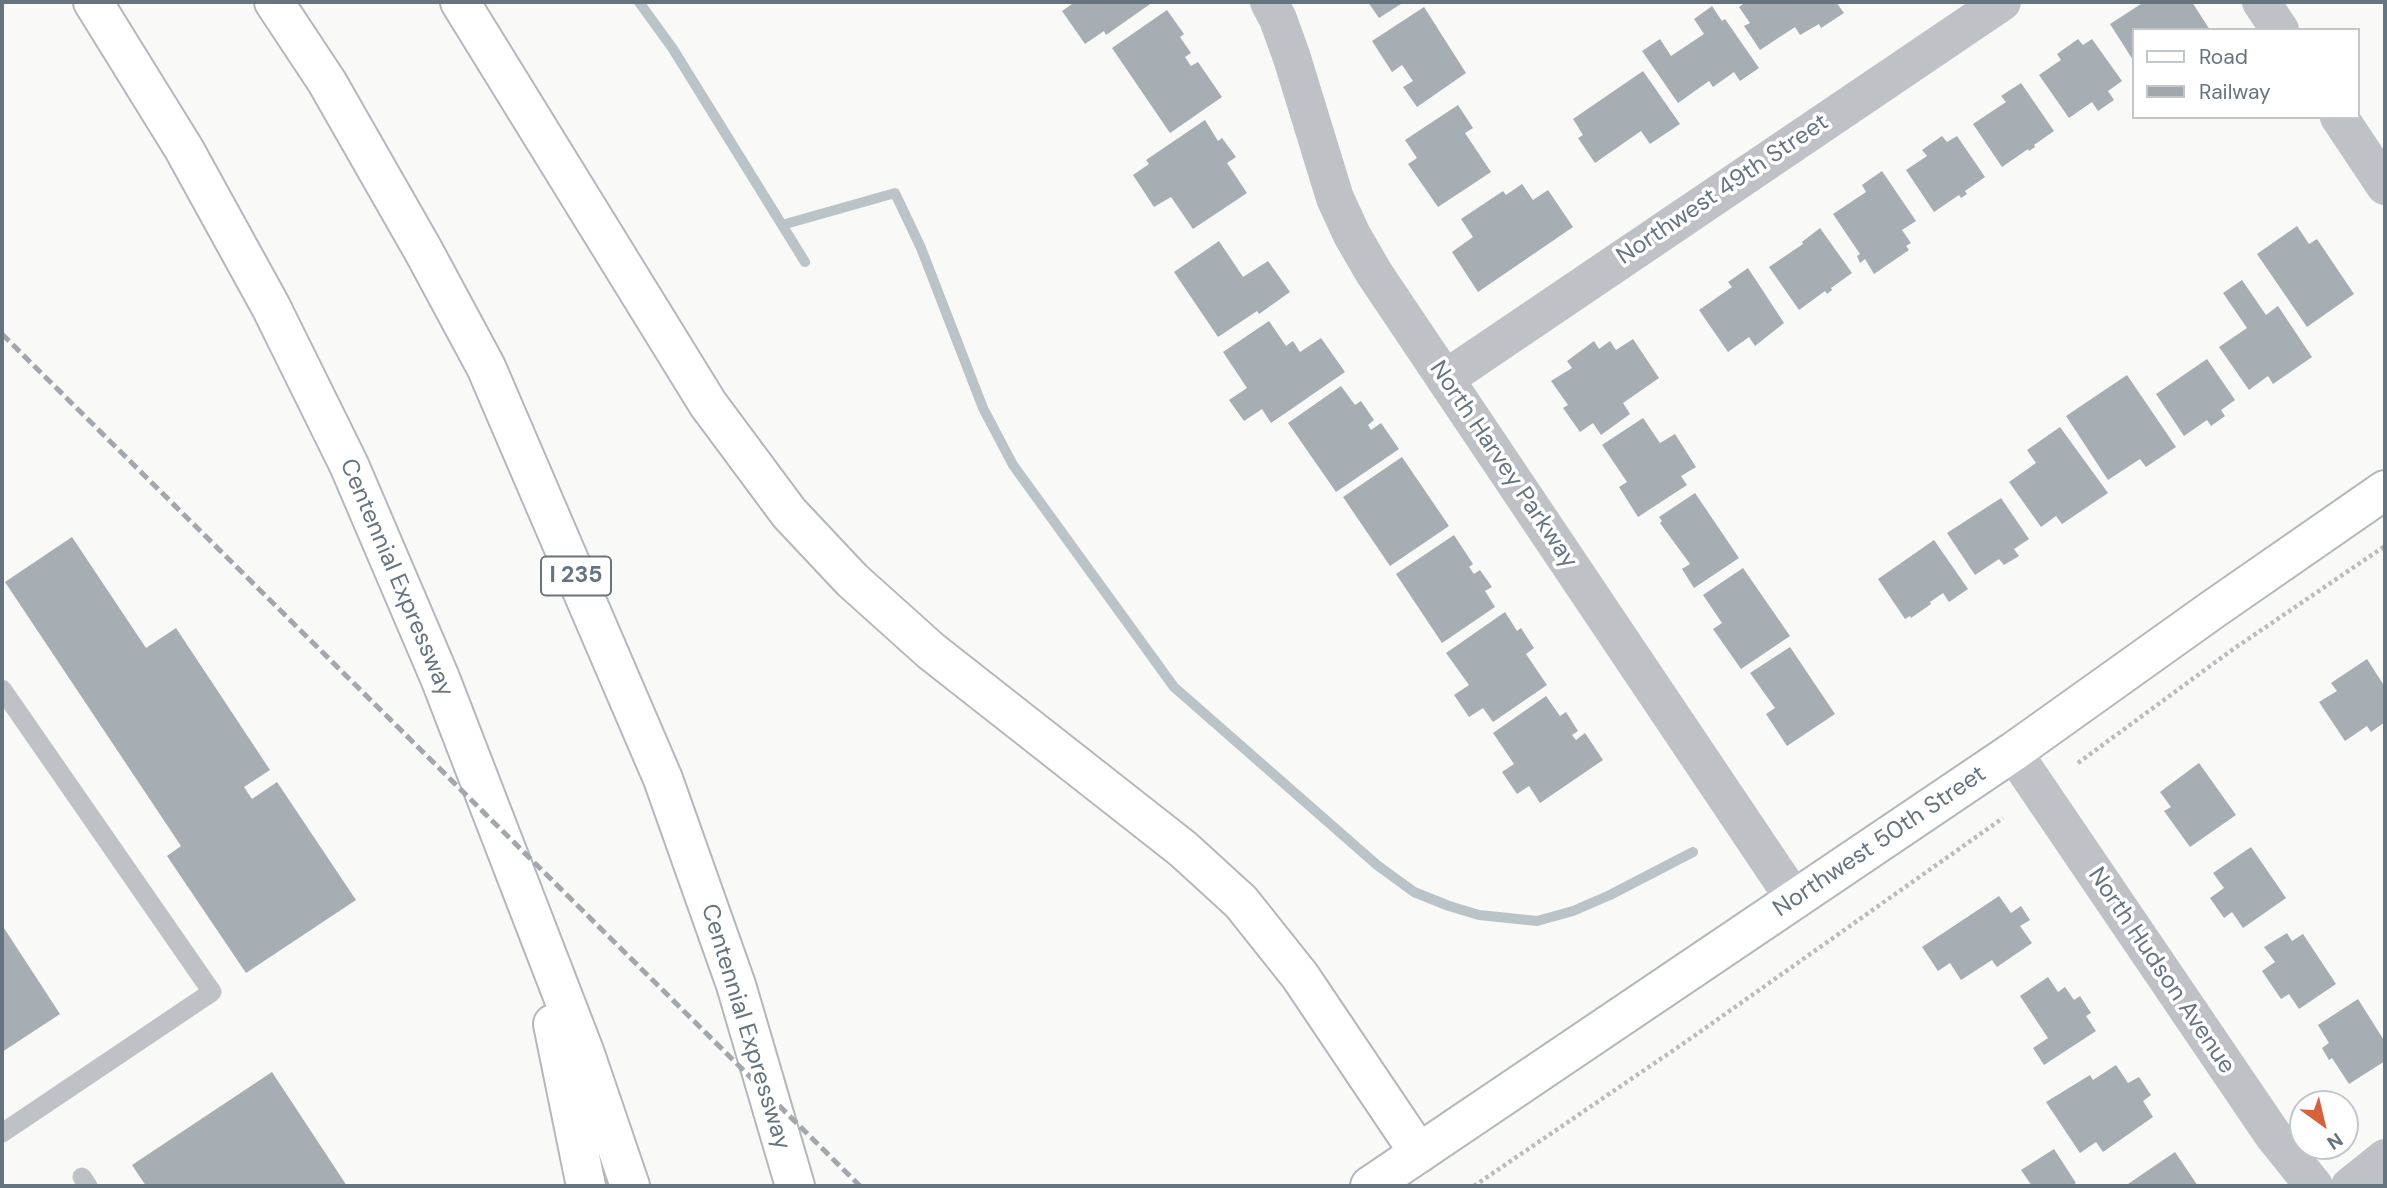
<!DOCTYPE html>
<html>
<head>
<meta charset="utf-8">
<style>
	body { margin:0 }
	#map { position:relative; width:2387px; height:1188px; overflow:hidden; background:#f9f9f7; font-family:"DM Sans",sans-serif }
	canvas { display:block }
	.frame { position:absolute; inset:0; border:4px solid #66747f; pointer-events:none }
	.legend { position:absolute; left:2132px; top:28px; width:228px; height:91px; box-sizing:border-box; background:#fff; border:2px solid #c2c7cc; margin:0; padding:9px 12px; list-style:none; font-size:21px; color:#66747f }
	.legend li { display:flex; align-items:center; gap:14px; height:35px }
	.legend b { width:35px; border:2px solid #c2c7cc }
	.north { position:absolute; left:2289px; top:1090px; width:70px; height:70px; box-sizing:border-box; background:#fff; border:2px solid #c2c7cc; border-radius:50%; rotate:146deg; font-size:19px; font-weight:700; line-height:28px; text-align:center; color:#66747f }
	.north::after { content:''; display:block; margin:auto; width:24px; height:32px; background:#d4623c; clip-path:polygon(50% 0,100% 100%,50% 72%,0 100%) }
</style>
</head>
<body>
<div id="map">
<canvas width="2387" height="1188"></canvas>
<div class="frame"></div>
<ul class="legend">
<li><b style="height:9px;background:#fff"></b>Road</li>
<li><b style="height:9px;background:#a1a7ac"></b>Railway</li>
</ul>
<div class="north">N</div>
</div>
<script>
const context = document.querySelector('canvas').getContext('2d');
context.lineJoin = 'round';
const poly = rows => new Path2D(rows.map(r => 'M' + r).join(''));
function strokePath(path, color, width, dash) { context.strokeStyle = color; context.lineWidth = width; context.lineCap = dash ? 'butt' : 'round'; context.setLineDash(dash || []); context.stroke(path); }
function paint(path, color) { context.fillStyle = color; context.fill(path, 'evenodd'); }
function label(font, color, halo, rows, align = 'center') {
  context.font = font + ' "DM Sans",sans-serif'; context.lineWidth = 7; context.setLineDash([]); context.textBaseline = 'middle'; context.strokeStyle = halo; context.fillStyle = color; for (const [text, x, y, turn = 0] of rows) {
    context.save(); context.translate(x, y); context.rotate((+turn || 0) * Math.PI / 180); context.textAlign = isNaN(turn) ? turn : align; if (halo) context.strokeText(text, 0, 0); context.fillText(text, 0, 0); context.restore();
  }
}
const stream = poly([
	[639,2,673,49,805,262],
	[782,225,895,193,921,248,983,408,1013,465,1174,687,1377,865,1414,892,1449,906,1479,915,1537,921,1573,911,1610,895,1693,852]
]);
const building = poly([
	[1075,2,1153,2,1106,35,1104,31,1085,44,1062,11],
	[1368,2,1404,2,1379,18],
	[1746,2,1836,2,1844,13,1821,28,1819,24,1800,35,1795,27,1760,50,1744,26,1750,23,1739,7],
	[2144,2,2192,2,2210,30,2133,30,2133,60,2110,24],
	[1712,6,1722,21,1725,19,1759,68,1740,81,1734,72,1713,87,1709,81,1678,103,1642,51,1660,39,1671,56,1704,34,1694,19],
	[1424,7,1466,73,1417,107,1403,87,1413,81,1402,65,1392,72,1372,41],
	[1167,10,1184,34,1180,37,1191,53,1185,57,1191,66,1198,62,1222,97,1170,133,1112,48],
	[2078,39,2083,45,2092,39,2122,81,2108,91,2114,100,2098,111,2092,102,2069,118,2039,75,2061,60,2057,54],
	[1643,71,1680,124,1650,144,1641,131,1595,163,1578,138,1583,135,1573,119],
	[2021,83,2054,131,2034,145,2035,147,2029,151,2028,149,2002,167,1973,124,2006,102,2001,96],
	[1458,105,1473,128,1465,133,1491,172,1438,207,1408,164,1417,158,1405,140],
	[1205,120,1218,141,1222,138,1236,157,1227,163,1247,193,1193,229,1171,197,1154,207,1133,175,1149,164,1146,160],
	[1942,136,1947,142,1957,136,1985,177,1965,191,1967,194,1961,198,1959,195,1934,212,1906,170,1927,156,1922,150],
	[1882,171,1916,221,1902,230,1911,243,1906,246,1909,250,1874,274,1865,259,1860,263,1857,256,1860,254,1833,214,1866,192,1862,185],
	[1522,184,1533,200,1548,190,1573,227,1478,292,1452,252,1473,237,1461,219,1503,191,1506,195],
	[2297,226,2309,244,2317,239,2354,294,2307,327,2257,254],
	[1820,228,1852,273,1831,288,1832,290,1827,294,1825,291,1799,310,1769,267,1803,244,1802,242],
	[1219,241,1243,277,1268,261,1290,292,1259,314,1257,311,1218,337,1174,272],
	[1748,268,1784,323,1755,346,1749,337,1728,352,1699,310,1732,287,1728,282],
	[2242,280,2266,315,2278,306,2312,357,2273,384,2268,376,2249,390,2219,347,2247,328,2223,293],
	[1269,321,1286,346,1293,341,1300,352,1321,338,1345,372,1271,423,1262,409,1244,421,1229,400,1247,388,1223,352],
	[1633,339,1659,378,1623,403,1630,414,1601,435,1593,423,1580,432,1563,408,1568,405,1551,381,1572,368,1567,361,1594,341,1599,349,1610,341,1616,350],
	[2207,359,2235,400,2221,410,2225,416,2211,426,2207,420,2184,436,2156,394],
	[2127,375,2176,447,2146,467,2140,459,2108,480,2066,416],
	[1341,386,1355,405,1361,401,1374,420,1368,425,1371,430,1381,423,1399,449,1336,492,1288,423],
	[1643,418,1660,443,1675,434,1696,467,1681,476,1687,485,1638,517,1619,487,1627,482,1602,445],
	[2060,427,2108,493,2062,524,2056,516,2041,527,2009,482,2036,463,2027,450],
	[1402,457,1449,526,1390,566,1343,497],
	[1695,493,1739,558,1694,588,1682,569,1690,564,1660,523,1662,521,1659,517],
	[2001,498,2029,539,2014,549,2019,556,2004,565,1999,559,1975,575,1947,533],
	[1454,535,1473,564,1469,567,1474,574,1480,570,1492,587,1485,591,1495,607,1442,643,1396,574],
	[72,537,146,648,176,628,270,770,244,787,252,799,277,782,356,900,246,973,167,856,181,846,5,582],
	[1934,540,1968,589,1949,602,1943,593,1930,602,1931,604,1911,618,1910,616,1905,619,1878,579],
	[1743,568,1790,636,1741,669,1713,629,1722,623,1703,595],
	[1505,612,1517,631,1521,628,1534,648,1526,654,1547,685,1493,722,1483,708,1469,717,1454,695,1469,685,1446,653],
	[1790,647,1835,714,1787,746,1766,714,1775,708,1750,673],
	[2367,659,2385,687,2383,714,2385,722,2371,732,2367,726,2345,741,2319,702,2337,691,2331,683],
	[1546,696,1560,716,1566,712,1578,731,1572,735,1576,740,1585,733,1603,760,1540,803,1529,786,1517,794,1502,772,1514,764,1493,733],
	[2199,763,2236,815,2190,847,2164,811,2171,807,2160,792],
	[2251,847,2286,898,2243,928,2232,912,2224,918,2210,898,2224,888,2213,873],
	[1999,896,2011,913,2021,906,2030,920,2020,926,2032,943,1997,967,1992,960,1961,980,1950,963,1938,971,1922,947],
	[2,925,60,1014,2,1052],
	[2287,933,2292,941,2303,934,2336,984,2299,1009,2289,994,2281,999,2262,971,2275,962,2264,947],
	[2048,977,2058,992,2065,987,2074,1000,2080,996,2091,1013,2086,1016,2096,1031,2044,1065,2033,1048,2048,1038,2020,996],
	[2358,999,2385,1042,2385,1061,2349,1084,2332,1058,2329,1060,2322,1048,2329,1043,2318,1025],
	[2116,1065,2128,1083,2139,1077,2151,1095,2143,1101,2153,1117,2103,1152,2096,1142,2080,1153,2046,1102,2090,1075,2093,1080],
	[272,1072,347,1186,146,1186,132,1165],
	[2054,1149,2076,1183,2071,1186,2032,1186,2021,1170],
	[2175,1152,2198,1186,2125,1186]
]);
const path = poly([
	[2078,763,2232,650,2385,546],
	[1474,1186,1687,1041,2003,818]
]);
const service = poly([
	[2,689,212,992,2,1133],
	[82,1177,88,1186]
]);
const minor = poly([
	[1269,2,1278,19,1292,58,1335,198,1352,235,1374,273,1795,900],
	[2261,2,2280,30],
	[2339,117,2385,186],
	[1445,379,2002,2],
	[2013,752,2273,1135,2314,1186],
	[2350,1186,2385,1158]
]);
const secondary = poly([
	[1370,1186,2013,752,2212,610,2385,490]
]);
const motorway = poly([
	[93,2,184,149,271,307,349,465,440,678,584,1051,630,1186],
	[274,2,327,82,423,250,486,367,663,779,736,985,795,1186],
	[460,2,708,404,789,513,852,580,931,651,1183,849,1241,902,1300,976,1419,1153],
	[553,1024,586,1186]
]);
const rail = poly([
	[2,334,860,1186]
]);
const shields = [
	[576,576,70]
];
const shieldNames = [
	["I 235",576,576]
];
const streetNames = [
	["Northwest 49th Street",1723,190,-34],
	["North Harvey Parkway",1503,465,56],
	["Centennial Expressway",396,578,67],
	["Northwest 50th Street",1880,842,-34],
	["North Hudson Avenue",2161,971,56],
	["Centennial Expressway",745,1027,73]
];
strokePath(stream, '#bac3c7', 10);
paint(building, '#a6aeb3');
strokePath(secondary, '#b3b8bd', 42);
strokePath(motorway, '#b4b8bb', 42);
strokePath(path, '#b9bcbf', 4.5, [3.5, 3.5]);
strokePath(service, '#bec2c6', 19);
strokePath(minor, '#bec2c6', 38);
strokePath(secondary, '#fff', 38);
strokePath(motorway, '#fff', 38);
strokePath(rail, '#a1a7ac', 5, [10, 5]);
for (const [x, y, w] of shields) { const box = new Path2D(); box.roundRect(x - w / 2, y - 19.5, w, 39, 5); context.fillStyle = '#fff'; context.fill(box); strokePath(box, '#66747f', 2); }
label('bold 23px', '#66747f', null, shieldNames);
label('24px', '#66747f', '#fff', streetNames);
</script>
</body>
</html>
